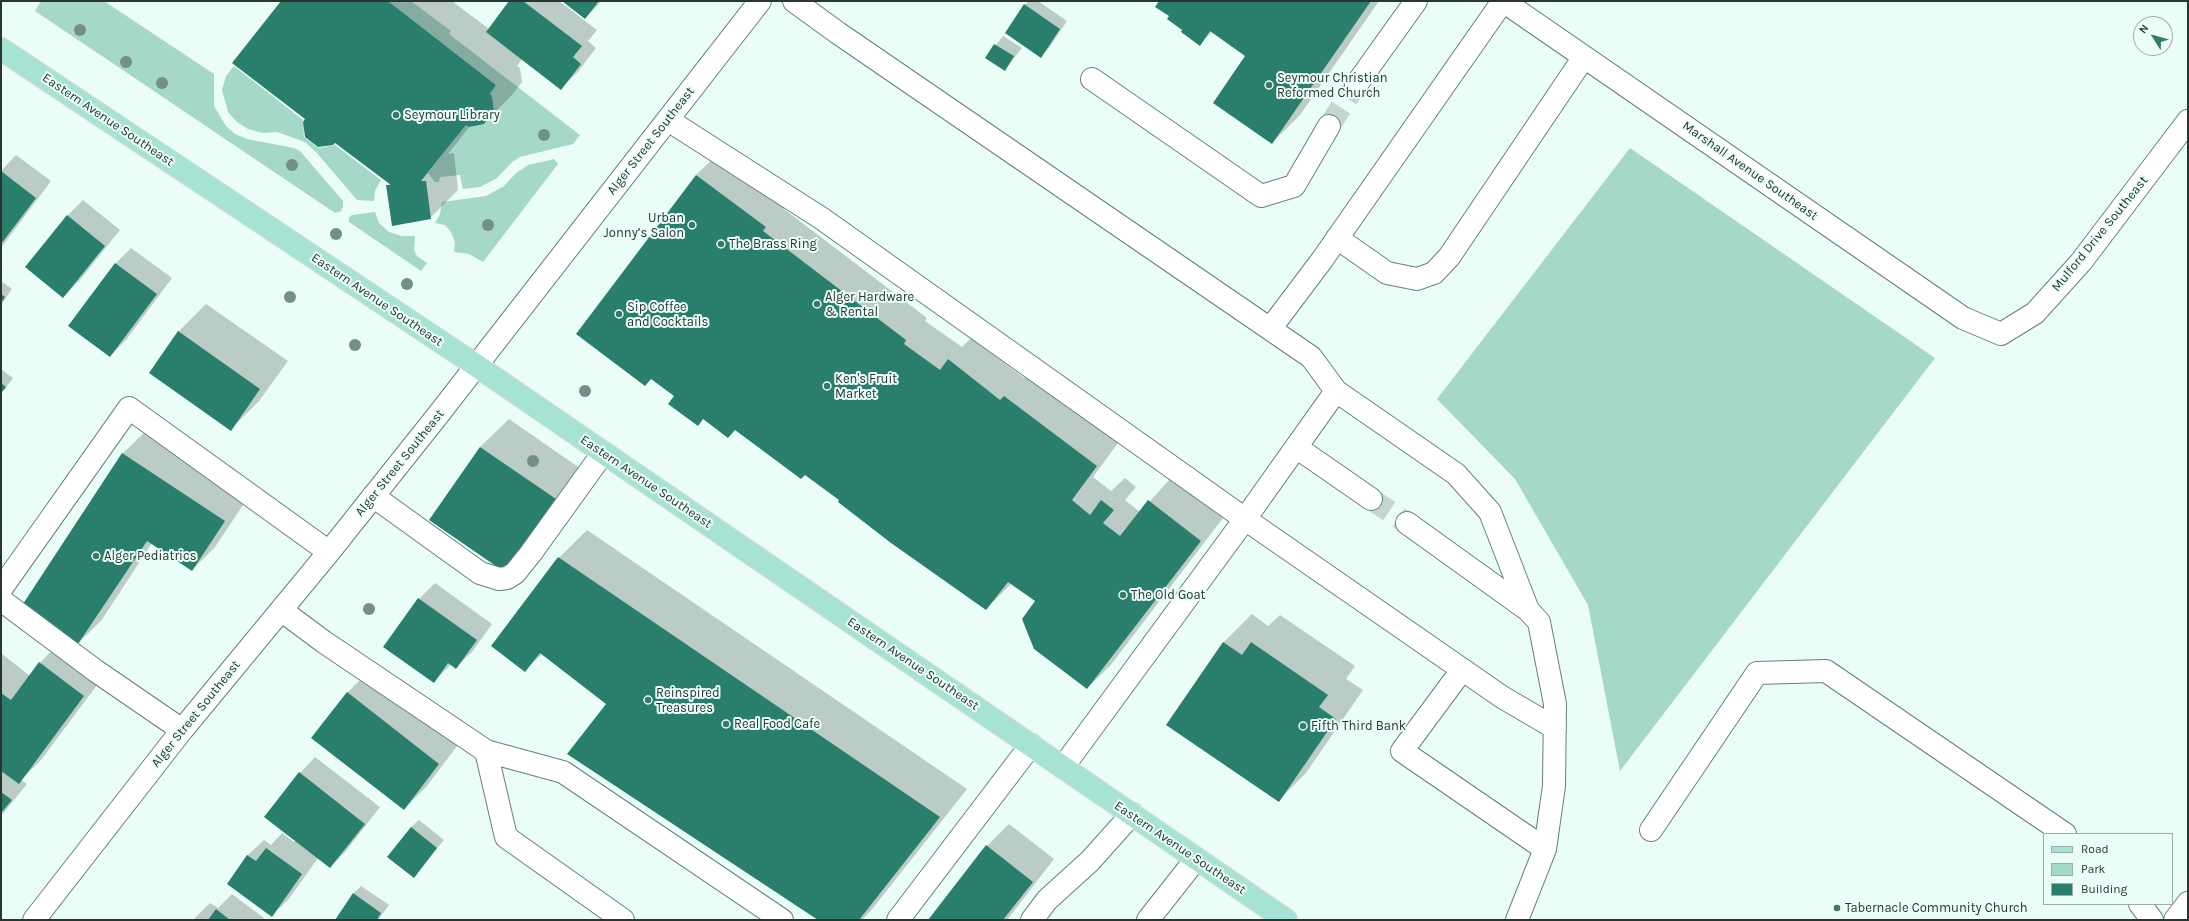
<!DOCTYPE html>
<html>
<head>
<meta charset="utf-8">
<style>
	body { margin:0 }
	#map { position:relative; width:2189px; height:921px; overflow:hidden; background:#eafef7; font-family:Karla,sans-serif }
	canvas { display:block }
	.frame { position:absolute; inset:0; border:2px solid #283531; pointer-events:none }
	.legend { position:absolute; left:2043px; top:833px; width:130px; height:72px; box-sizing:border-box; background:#eafef7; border:1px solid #9caea8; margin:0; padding:5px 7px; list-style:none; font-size:12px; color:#283531 }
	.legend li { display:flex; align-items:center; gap:8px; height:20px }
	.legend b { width:20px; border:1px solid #9caea8 }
	.north { position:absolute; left:2133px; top:16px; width:40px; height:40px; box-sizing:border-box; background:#eafef7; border:1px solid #9caea8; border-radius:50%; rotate:307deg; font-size:11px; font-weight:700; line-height:16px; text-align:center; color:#283531 }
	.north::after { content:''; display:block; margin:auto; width:14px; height:18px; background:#387969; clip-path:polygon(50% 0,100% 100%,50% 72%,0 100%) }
</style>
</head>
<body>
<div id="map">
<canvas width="2189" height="921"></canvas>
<div class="frame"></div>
<ul class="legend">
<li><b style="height:5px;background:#a7e3d4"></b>Road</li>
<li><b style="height:11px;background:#a5d8c9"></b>Park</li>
<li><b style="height:11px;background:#297f6c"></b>Building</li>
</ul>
<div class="north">N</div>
</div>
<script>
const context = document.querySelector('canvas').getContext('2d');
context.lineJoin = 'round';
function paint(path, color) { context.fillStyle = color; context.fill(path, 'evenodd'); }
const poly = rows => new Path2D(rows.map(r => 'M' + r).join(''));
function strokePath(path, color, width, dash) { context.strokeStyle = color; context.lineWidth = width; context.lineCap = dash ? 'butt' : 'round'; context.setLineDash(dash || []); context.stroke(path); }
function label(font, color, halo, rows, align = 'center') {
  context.font = font + ' Karla,sans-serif'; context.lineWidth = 4; context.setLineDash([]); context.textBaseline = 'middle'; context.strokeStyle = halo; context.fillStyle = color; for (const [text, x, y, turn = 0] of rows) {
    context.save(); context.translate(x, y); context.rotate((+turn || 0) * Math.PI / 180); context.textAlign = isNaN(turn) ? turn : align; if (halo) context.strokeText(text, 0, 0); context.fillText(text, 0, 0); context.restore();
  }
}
const green = poly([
	[41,1,104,1,214,74,214,106,226,126,235,134,247,139,294,148,300,151,343,201,343,207,341,211,335,213,35,11],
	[388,1,411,1,451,31,449,34,580,135,573,144,520,157,512,162,497,178,480,187,463,189,460,175,440,177,439,182,435,182,428,173,466,125,469,127,485,123,494,111,492,96,490,94,496,85],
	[234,66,303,120,304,137,318,148,335,145,381,180,375,191,374,201,357,200,316,152,305,142,277,132,262,133,248,129,237,122,228,112,222,90,226,76],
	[1630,148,1935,358,1620,771,1588,605,1515,479,1437,399],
	[554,159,558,164,483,262,469,254,454,252,455,242,451,232,445,225,435,223,440,214,442,202,486,196,504,186,515,174,528,165],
	[375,212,379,223,389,232,402,236,415,236,414,250,417,256,427,263,421,271,349,222,349,217,352,215]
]);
const shadow = poly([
	[282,1,452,1,489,29,510,1,559,1,597,30,588,41,596,48,577,73,561,88,522,59,517,66,520,68,522,82,512,95,484,123,470,126,448,154,454,153,458,190,430,218,387,186,390,183,307,119],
	[564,1,602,1,585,18],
	[1029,1,1038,1,1067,21,1049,48,1041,56,1025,5],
	[1160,1,1379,1,1300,115,1272,143,1247,56,1212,32,1200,44,1170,16],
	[1003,36,1022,48,1005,70,986,58],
	[719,153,787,205,784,209,927,318,925,321,962,347,971,338,1024,378,1028,374,1118,443,1093,477,1111,491,1125,478,1136,487,1125,500,1140,512,1171,478,1223,518,1110,666,1087,688,1036,600,1012,583,986,609,805,473,735,429,704,418,698,425,675,396,652,378,645,385,696,175],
	[16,155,51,181,1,248,1,171],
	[83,200,120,230,79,281,63,297,67,216],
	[131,248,172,278,126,340,110,356,115,264],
	[1,281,12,289,1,305],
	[206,304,288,361,259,401,231,429,178,332],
	[1,369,13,378,1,394],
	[509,419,584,471,533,543,430,520,480,447],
	[145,432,247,499,215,547,192,570,152,543,101,621,78,643,122,454],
	[587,530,967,789,873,908,862,920,820,920,608,704,542,654,524,671,559,558],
	[435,583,492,624,472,652,456,667,451,664,434,682,385,647,419,599],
	[1252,614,1268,626,1280,615,1355,666,1346,679,1363,690,1306,773,1278,801,1167,725,1224,642],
	[62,640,106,673,41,760,21,780,27,784,1,816,1,653,30,676,40,663],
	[370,670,461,741,426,787,404,809,347,693],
	[315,757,380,807,346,851,330,867,318,858,288,900,272,915,228,883,248,855,264,840,271,845,282,833,294,842,296,840,300,773],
	[419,820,444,840,414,876,411,827],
	[1009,824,1054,859,1007,920,930,920,987,846],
	[361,886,389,905,378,920,336,920,353,894],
	[232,894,264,918,263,920,193,920,210,903,218,908]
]);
const building = poly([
	[281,1,388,1,496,85,490,94,492,96,494,111,484,124,469,127,466,125,421,181,426,181,431,219,392,226,386,185,391,185,335,143,333,145,318,147,305,137,303,122,305,119,232,63],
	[509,1,523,1,582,46,573,57,581,64,561,90,486,32],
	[562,1,599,1,585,19],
	[1159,1,1371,1,1272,144,1213,103,1245,56,1210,31,1200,46,1181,32,1182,30,1167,19,1169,16,1155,7],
	[1024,4,1060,29,1041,58,1005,33],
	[994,44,1014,56,1005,71,985,58],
	[1,171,36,198,1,244],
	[696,175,766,227,763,231,906,340,904,344,940,370,948,359,1000,400,1004,396,1097,466,1072,500,1090,515,1101,500,1114,510,1103,523,1120,536,1148,500,1201,541,1087,689,1034,649,1022,619,1035,601,1008,582,986,610,891,543,838,502,839,500,805,475,801,479,735,430,728,438,703,419,698,426,668,404,674,396,651,379,645,386,576,334],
	[67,215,105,246,63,298,25,267],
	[115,263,157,294,110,357,68,326],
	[1,294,5,297,1,303],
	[178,331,260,389,231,431,149,373],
	[1,383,6,387,1,393],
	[480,447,556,499,506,573,429,520],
	[122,453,225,521,192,571,147,541,78,644,21,607],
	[558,557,940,817,859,920,818,920,567,754,606,704,540,653,525,672,491,646],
	[418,598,477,640,456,669,448,663,434,683,383,647],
	[1223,642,1242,655,1251,642,1328,695,1319,707,1336,719,1279,802,1166,725],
	[39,662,84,696,19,784,1,771,1,693,11,700],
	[347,692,439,764,404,810,311,738],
	[299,772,365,824,330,868,264,817],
	[1,792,12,800,1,813],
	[411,827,437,848,414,878,387,857],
	[986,845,1033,882,1003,920,928,920],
	[266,848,302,874,272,917,227,884,247,855,256,861],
	[353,893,381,913,377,920,335,920],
	[216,909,230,920,208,920]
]);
const minorTunnel = poly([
	[1329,126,1356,85],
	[1371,499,1407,523]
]);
const minor = poly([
	[794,1,838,33,1311,357,1336,391,1456,474,1490,512,1528,610,1539,622,1555,704,1554,786,1545,849,1517,920],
	[1503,1,1963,318,2001,334,2035,313,2081,262,2188,121],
	[1092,79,1261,196,1294,186,1329,126],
	[1356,85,1416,1],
	[668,120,821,218,1245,519,1502,697,1555,728],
	[1337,238,1387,273,1417,279,1434,273,1449,257,1584,57],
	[1270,329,1322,260,1503,1],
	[1296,447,1371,499],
	[373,496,480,573,499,579,507,578,515,573,531,553,603,453],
	[1407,523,1528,610],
	[1,589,129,408,329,552],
	[1,600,96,671,182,730],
	[281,610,324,642,486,751,563,772,782,920],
	[1462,670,1402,751,1545,849],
	[486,751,506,837,623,920],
	[1063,767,1245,519,1336,391],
	[1651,830,1757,673,1826,671,2065,834],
	[2140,904,2152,920],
	[34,920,182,730,329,552,438,415,760,1],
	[898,920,1031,745],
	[1032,920,1047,900,1090,861,1132,814],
	[1148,920,1196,859],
	[2175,920,2188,903]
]);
const major = poly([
	[1,49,477,366,1286,920]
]);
const trees = [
	[80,30],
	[126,62],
	[162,83],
	[544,135],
	[292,165],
	[488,225],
	[336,234],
	[407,284],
	[290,297],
	[355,345],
	[585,391],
	[533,461],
	[369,609]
];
const markers = [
	[1269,85,4,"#387969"],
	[396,115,4,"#387969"],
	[692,225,4,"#387969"],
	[721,244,4,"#387969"],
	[817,304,4,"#387969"],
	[619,314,4,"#387969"],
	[827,386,4,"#387969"],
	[96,556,4,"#387969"],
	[1123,595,4,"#387969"],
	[648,700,4,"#387969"],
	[726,724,4,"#387969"],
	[1303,726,4,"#387969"],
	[1837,908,4,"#387969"]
];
const poiNames = [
	["Seymour Christian",1277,78],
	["Reformed Church",1277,93],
	["Seymour Library",404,115],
	["Urban",684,218,"right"],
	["Jonny’s Salon",684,233,"right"],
	["The Brass Ring",729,244],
	["Alger Hardware",825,297],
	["& Rental",825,312],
	["Sip Coffee",627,307],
	["and Cocktails",627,322],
	["Ken's Fruit",835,379],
	["Market",835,394],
	["Alger Pediatrics",104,556],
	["The Old Goat",1131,595],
	["Reinspired",656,693],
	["Treasures",656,708],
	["Real Food Cafe",734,724],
	["Fifth Third Bank",1311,726],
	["Tabernacle Community Church",1845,908]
];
const streetNames = [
	["Eastern Avenue Southeast",108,120,34],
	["Alger Street Southeast",651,141,-52],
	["Marshall Avenue Southeast",1750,171,35],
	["Mulford Drive Southeast",2100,234,-51],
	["Eastern Avenue Southeast",377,300,34],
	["Alger Street Southeast",400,463,-51],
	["Eastern Avenue Southeast",646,482,34],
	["Eastern Avenue Southeast",913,664,34],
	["Alger Street Southeast",196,714,-51],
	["Eastern Avenue Southeast",1180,848,34]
];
paint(green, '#a5d8c9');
paint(shadow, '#0003');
paint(building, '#297f6c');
strokePath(minorTunnel, '#c3d6cf', 22, [22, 11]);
strokePath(minor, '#64837a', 24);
strokePath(major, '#d8dbda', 24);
strokePath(minor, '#fff', 22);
strokePath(major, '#a7e3d4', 22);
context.fillStyle = '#729088';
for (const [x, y] of trees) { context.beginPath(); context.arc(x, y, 6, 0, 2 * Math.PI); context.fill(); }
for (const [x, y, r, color] of markers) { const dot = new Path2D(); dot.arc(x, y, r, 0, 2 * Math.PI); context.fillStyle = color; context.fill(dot); strokePath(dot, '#eafef7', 1.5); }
label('13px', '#283531', '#eafef7', poiNames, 'left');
label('13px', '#283531', '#eafef7', streetNames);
</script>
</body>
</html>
